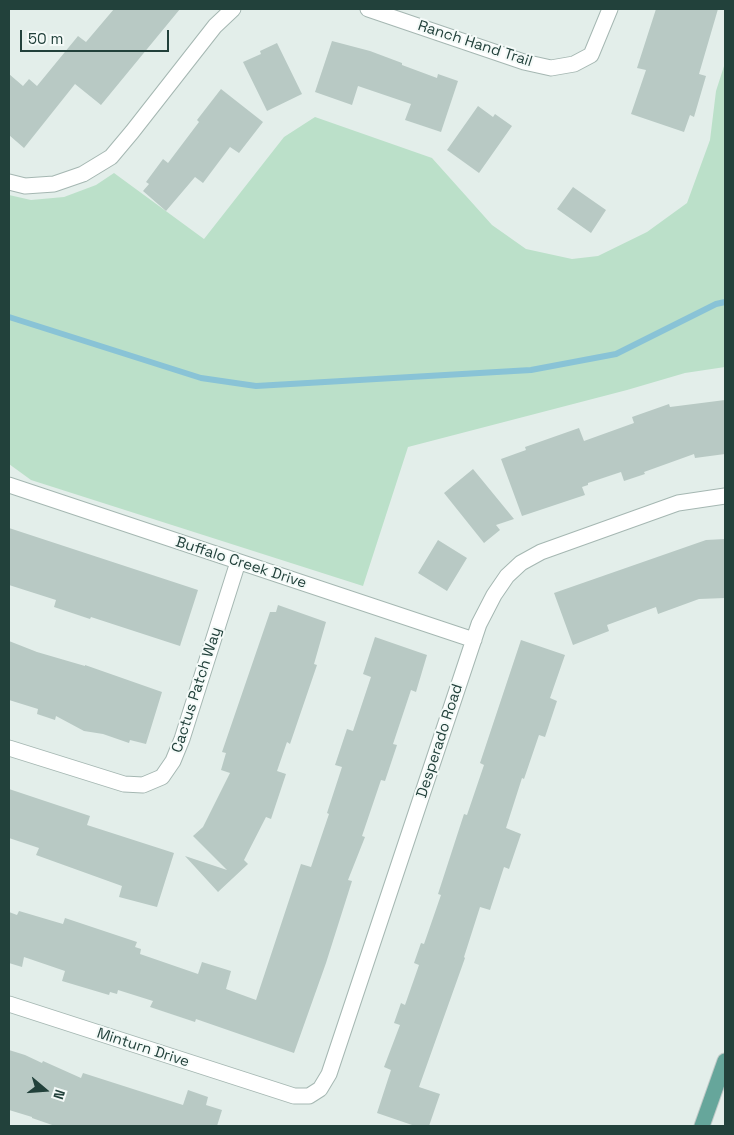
<!DOCTYPE html>
<html>
<head>
<meta charset="utf-8">
<style>
	body { margin:0 }
	#map { position:relative; width:734px; height:1135px; overflow:hidden; background:#e3eeea; font-family:"Space Grotesk",sans-serif }
	canvas { display:block }
	.frame { position:absolute; inset:0; border:10px solid #22413b; pointer-events:none }
	.north { position:absolute; left:20px; top:1065px; width:50px; height:50px; -webkit-text-stroke:4px #f4faf8; paint-order:stroke; rotate:108deg; font-size:14px; font-weight:700; line-height:20px; text-align:center; color:#22413b }
	.north::after { content:''; display:block; margin:auto; width:18px; height:22px; background:#22413b; clip-path:polygon(50% 0,100% 100%,50% 72%,0 100%) }
	.scale { position:absolute; left:20px; top:30px; width:149px; height:22px; box-sizing:border-box; border:2px solid #22413b; border-top:0; padding-left:6px; font-size:15px; line-height:18px; white-space:nowrap; color:#22413b; -webkit-text-stroke:4px #f4faf8; paint-order:stroke }
</style>
</head>
<body>
<div id="map">
<canvas width="734" height="1135"></canvas>
<div class="frame"></div>
<div class="north">N</div>
<div class="scale">50 m</div>
</div>
<script>
const context = document.querySelector('canvas').getContext('2d');
context.lineJoin = 'round';
function paint(path, color) { context.fillStyle = color; context.fill(path, 'evenodd'); }
const poly = rows => new Path2D(rows.map(r => 'M' + r).join(''));
function strokePath(path, color, width, dash) { context.strokeStyle = color; context.lineWidth = width; context.lineCap = dash ? 'butt' : 'round'; context.setLineDash(dash || []); context.stroke(path); }
function label(font, color, halo, rows, align = 'center') {
  context.font = font + ' "Space Grotesk",sans-serif'; context.lineWidth = 4; context.setLineDash([]); context.textBaseline = 'middle'; context.strokeStyle = halo; context.fillStyle = color; for (const [text, x, y, turn = 0] of rows) {
    context.save(); context.translate(x, y); context.rotate((+turn || 0) * Math.PI / 180); context.textAlign = isNaN(turn) ? turn : align; if (halo) context.strokeText(text, 0, 0); context.fillText(text, 0, 0); context.restore();
  }
}
const green = poly([
	[725,63,725,367,685,373,627,390,408,447,363,586,31,480,9,464,9,195,31,200,64,197,96,185,114,173,204,239,284,137,315,117,432,158,492,225,526,249,572,259,598,256,647,232,687,203,710,140,716,91]
]);
const stream = poly([
	[9,317,201,378,256,386,531,370,616,354,716,304,725,302]
]);
const building = poly([
	[114,9,180,9,101,105,75,84,24,148,9,135,9,74,23,86,29,79,37,86,78,36,86,42],
	[656,9,718,9,699,74,706,76,694,117,690,115,684,132,631,114,646,70,637,68],
	[332,41,370,51,402,63,402,65,437,78,438,74,458,81,441,132,405,120,411,104,358,86,352,105,315,92],
	[277,43,302,94,267,111,243,62,261,54,260,51],
	[221,89,263,122,239,153,230,147,203,183,195,177,166,211,143,191,149,184,146,182,163,159,168,163,199,122,197,120],
	[478,106,493,117,495,114,512,126,479,173,447,150],
	[573,187,606,210,591,233,557,209],
	[725,400,725,454,695,458,694,454,644,472,645,474,624,481,621,472,588,483,588,485,582,487,585,495,522,516,501,459,526,450,525,447,579,428,584,441,634,423,632,417,669,404,670,407],
	[473,469,514,519,496,525,500,530,484,543,444,493],
	[9,528,198,590,180,646,91,617,90,619,54,607,56,600,9,585],
	[725,539,725,598,699,599,658,614,656,607,607,625,609,631,573,645,554,593,706,540],
	[438,540,467,558,447,591,418,573],
	[278,605,326,622,314,664,317,665,290,744,287,742,277,771,286,774,271,819,266,817,244,860,248,864,218,892,185,856,227,870,193,836,203,827,230,773,221,770,226,753,222,752,270,612,276,612],
	[375,637,427,655,416,692,411,690,393,744,397,745,385,781,381,780,362,836,365,837,348,880,352,881,326,963,294,1053,196,1019,195,1022,150,1007,153,1001,118,990,117,994,110,992,109,995,62,981,65,971,24,957,22,967,9,963,9,912,17,915,19,911,63,924,65,918,137,942,135,947,141,949,140,954,198,974,202,962,231,971,226,989,256,1000,301,864,311,867,329,814,327,813,342,767,335,765,347,729,353,731,371,677,363,674],
	[521,640,565,655,550,698,557,701,545,737,539,735,524,779,522,778,506,828,521,834,509,869,504,867,490,910,480,907,464,957,465,958,419,1087,440,1094,429,1126,415,1126,377,1113,391,1070,384,1067,400,1025,394,1023,401,1003,405,1005,419,965,414,963,421,943,424,944,441,895,438,894,464,814,467,815,484,765,480,763],
	[9,641,37,652,85,666,85,665,162,692,146,744,130,740,129,743,103,734,84,731,56,716,55,720,37,714,38,709,9,700],
	[9,789,90,816,87,825,174,853,157,907,119,897,122,886,36,855,39,848,9,838],
	[9,1050,25,1055,42,1063,43,1061,81,1078,83,1073,183,1105,188,1090,208,1097,206,1105,222,1110,217,1126,55,1126,32,1118,32,1117,9,1110]
]);
const minor = poly([
	[368,9,524,62,551,68,574,64,591,55,610,9],
	[9,182,25,186,54,184,83,174,111,157,132,132,215,26,233,9],
	[9,485,474,640],
	[9,748,124,784,143,785,162,777,173,761,182,739,238,562],
	[9,1004,294,1096,309,1096,320,1089,329,1074,479,624,494,595,507,576,521,563,541,552,678,503,725,496]
]);
const major = poly([
	[702,1126,725,1061]
]);
const streetNames = [
	["Ranch Hand Trail",475,44,18],
	["Buffalo Creek Drive",241,563,18],
	["Cactus Patch Way",197,690,-72],
	["Desperado Road",440,741,-72],
	["Minturn Drive",143,1048,18]
];
paint(green, '#bbe0c9');
strokePath(stream, '#89c3d6', 6);
paint(building, '#b8c9c4');
strokePath(minor, '#a5b7b2', 17);
strokePath(major, '#c1cac8', 17);
strokePath(minor, '#fff', 15);
strokePath(major, '#66a69b', 15);
label('15px', '#22413b', '#f4faf8', streetNames);
</script>
</body>
</html>
